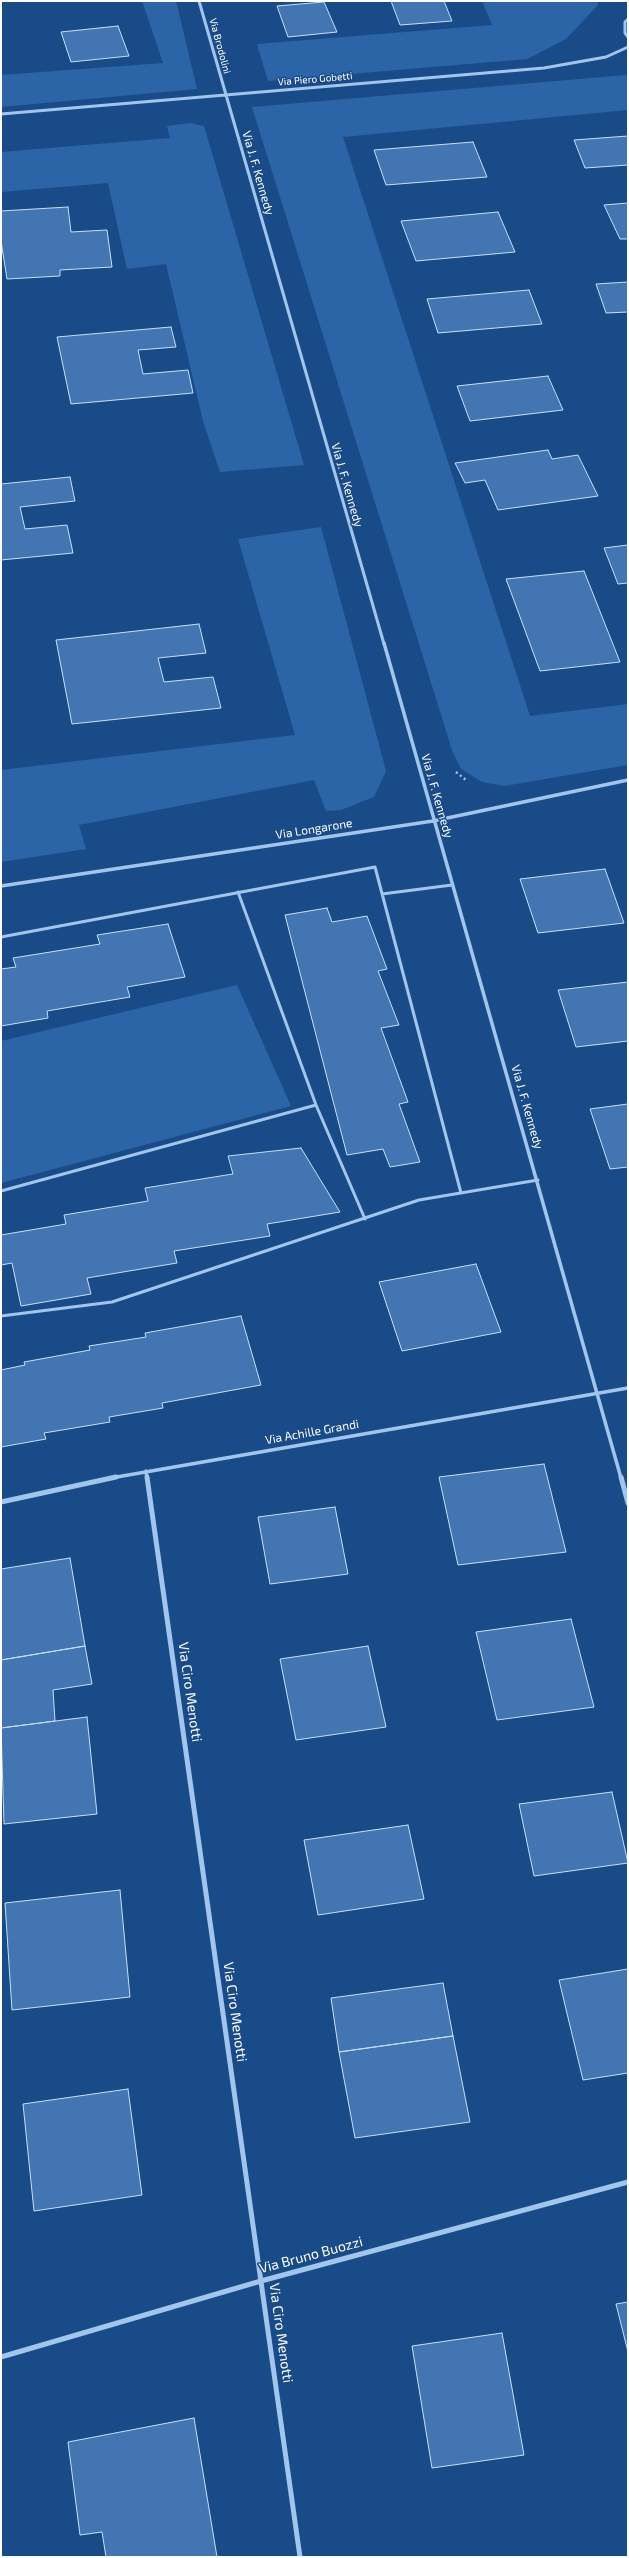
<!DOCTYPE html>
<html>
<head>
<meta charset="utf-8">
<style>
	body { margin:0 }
	#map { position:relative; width:629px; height:2558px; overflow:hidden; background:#1a4b89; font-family:"Exo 2",sans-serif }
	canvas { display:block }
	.frame { position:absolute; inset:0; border:2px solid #fff; pointer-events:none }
</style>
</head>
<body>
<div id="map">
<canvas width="629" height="2558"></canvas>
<div class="frame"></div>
</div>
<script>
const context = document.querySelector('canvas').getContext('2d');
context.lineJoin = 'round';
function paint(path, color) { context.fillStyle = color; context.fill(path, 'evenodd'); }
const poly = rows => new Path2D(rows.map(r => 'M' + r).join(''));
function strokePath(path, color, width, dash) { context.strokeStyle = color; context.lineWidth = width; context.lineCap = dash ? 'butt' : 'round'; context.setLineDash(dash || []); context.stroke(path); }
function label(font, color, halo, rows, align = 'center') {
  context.font = font + ' "Exo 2",sans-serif'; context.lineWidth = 3; context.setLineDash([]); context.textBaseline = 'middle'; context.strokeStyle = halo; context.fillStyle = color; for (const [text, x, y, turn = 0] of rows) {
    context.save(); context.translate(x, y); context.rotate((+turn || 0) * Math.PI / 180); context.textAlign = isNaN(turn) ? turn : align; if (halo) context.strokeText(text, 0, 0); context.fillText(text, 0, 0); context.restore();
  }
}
const green = poly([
	[142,1,176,1,197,89,1,107,1,75,163,63],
	[482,1,597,1,598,5,566,39,527,59,268,81,257,44,492,25],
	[626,75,628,79,628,110,343,137,530,716,628,704,628,765,504,786,482,782,461,769,452,750,252,107],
	[190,123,204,126,304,465,220,472,203,421,166,264,127,269,108,183,1,192,1,152,170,138,167,126],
	[321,527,386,771,374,797,341,810,326,811,314,780,79,825,86,849,1,862,1,770,295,735,238,539],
	[237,985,291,1106,1,1183,1,1041]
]);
const building = poly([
	[391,1,444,1,452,21,400,25,391,1],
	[324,2,337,32,288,37,277,6,324,2],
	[118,26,129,56,71,62,61,32,118,26],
	[628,136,628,165,585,168,574,140,628,136],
	[473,142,487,177,386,185,374,150,473,142],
	[628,203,628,239,620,239,604,205,628,203],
	[68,207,71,232,107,230,112,267,60,270,60,276,7,279,1,241,1,211,68,207],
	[498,212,515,252,416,261,401,221,498,212],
	[628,282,628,312,606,313,596,284,628,282],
	[529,290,542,324,438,333,427,299,529,290],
	[171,327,176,347,138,350,143,374,188,370,193,393,71,404,57,337,171,327],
	[548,376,563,410,470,421,457,386,548,376],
	[548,450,552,459,578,455,598,496,498,510,485,480,465,483,455,463,548,450],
	[70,477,75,501,20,507,25,529,67,525,73,553,1,560,1,484,70,477],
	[628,545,628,583,618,584,604,548,628,545],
	[584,571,620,662,540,671,506,579,584,571],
	[199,624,206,653,158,658,164,682,213,677,221,708,72,724,56,640,199,624],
	[605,869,624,923,538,933,520,879,605,869],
	[327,908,332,922,367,916,387,969,378,971,399,1025,381,1028,408,1102,399,1104,420,1162,390,1167,383,1149,347,1155,285,915,327,908],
	[168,924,185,977,127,987,130,997,47,1011,48,1018,1,1026,1,969,16,967,13,958,100,944,97,935,168,924],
	[628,982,628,1041,576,1047,558,990,628,982],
	[628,1104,628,1167,610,1169,590,1109,628,1104],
	[301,1148,340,1212,267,1224,270,1236,174,1251,177,1263,87,1278,91,1294,21,1306,12,1263,1,1265,1,1235,66,1224,64,1215,148,1201,145,1188,233,1174,228,1156,301,1148],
	[476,1264,501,1332,402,1351,379,1282,476,1264],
	[241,1316,261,1385,162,1403,163,1408,109,1417,110,1422,44,1433,46,1439,1,1447,1,1370,25,1365,24,1362,90,1350,89,1346,146,1337,145,1333,241,1316],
	[544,1464,566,1552,458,1565,439,1477,544,1464],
	[335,1507,348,1574,270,1584,258,1517,335,1507],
	[70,1558,85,1646,1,1660,1,1569,70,1558],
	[571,1619,594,1707,497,1720,476,1632,571,1619],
	[85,1646,92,1684,53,1690,55,1721,1,1728,1,1660,85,1646],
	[368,1646,386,1727,296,1740,280,1659,368,1646],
	[87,1717,97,1814,4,1824,1,1728,87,1717],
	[612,1792,628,1863,534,1876,519,1804,612,1792],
	[408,1825,424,1899,318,1915,304,1840,408,1825],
	[120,1890,130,1997,12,2010,5,1903,120,1890],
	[628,1969,628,2073,583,2080,559,1980,628,1969],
	[443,1983,453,2036,339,2052,331,1998,443,1983],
	[453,2036,470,2122,355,2138,339,2052,453,2036],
	[128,2089,142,2195,34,2211,23,2104,128,2089],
	[628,2302,628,2352,616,2304,628,2302],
	[502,2333,524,2455,432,2468,412,2346,502,2333],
	[194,2418,217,2557,106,2557,102,2532,80,2535,68,2442,194,2418]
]);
const path = poly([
	[456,772,466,780]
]);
const lane = poly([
	[238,892,316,1105,365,1219],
	[382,894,452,885],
	[1,937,375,867,461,1193],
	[1,1191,316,1105],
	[1,1316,112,1302,419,1200,538,1180]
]);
const streetFar2 = poly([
	[199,1,384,644],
	[628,19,625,22,625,33,628,37],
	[1,114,544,68,606,57,628,47]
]);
const streetFar1 = poly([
	[384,643,621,1478],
	[1,886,433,821,628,780],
	[146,1471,147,1478],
	[111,1478,628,1388]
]);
const street = poly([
	[147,1477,300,2557],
	[621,1477,628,1503],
	[1,1502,116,1477],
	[1,2357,261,2281,628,2182]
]);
const farStreetnames = [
	["Via Brodolini",220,46,75],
	["Via Piero Gobetti",315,79,-5]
];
const streetNames = [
	["Via J. F. Kennedy",258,173,74],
	["Via J. F. Kennedy",347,485,74],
	["Via J. F. Kennedy",437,796,74],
	["Via Longarone",314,829,-9],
	["Via J. F. Kennedy",527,1107,74],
	["Via Achille Grandi",312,1432,-10]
];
const nearStreetnames = [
	["Via Ciro Menotti",190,1692,82],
	["Via Ciro Menotti",235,2012,82],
	["Via Bruno Buozzi",311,2255,-15],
	["Via Ciro Menotti",281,2333,82]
];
paint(green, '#2c65a7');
paint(building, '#4275b2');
strokePath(building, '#c8dff9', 1);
strokePath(path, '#a2c5ed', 2.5, [2, 3]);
strokePath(lane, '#a2c5ed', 3);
strokePath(streetFar2, '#a2c5ed', 3);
strokePath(streetFar1, '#a2c5ed', 3.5);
strokePath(street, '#a2c5ed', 5);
label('10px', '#fff', '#1a4b89', farStreetnames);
label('12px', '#fff', '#1a4b89', streetNames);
label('14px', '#fff', '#1a4b89', nearStreetnames);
</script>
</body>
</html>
